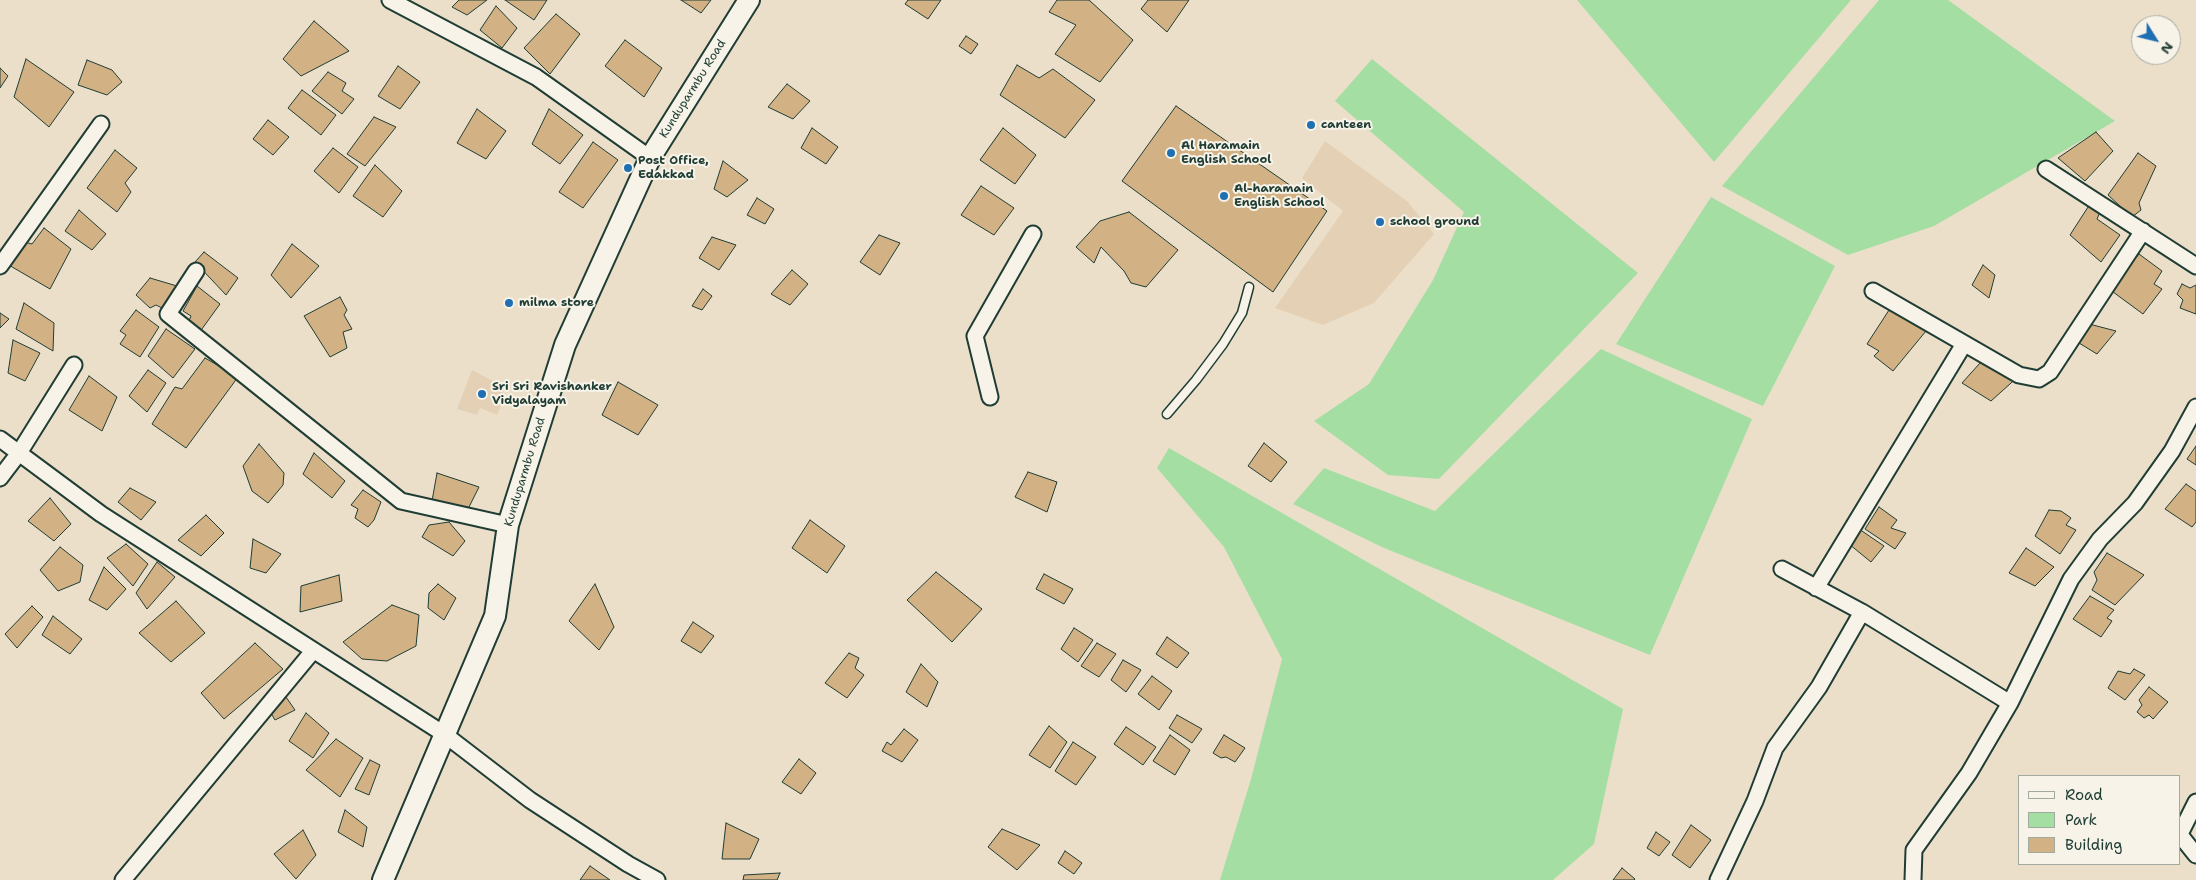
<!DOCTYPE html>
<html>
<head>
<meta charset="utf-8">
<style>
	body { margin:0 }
	#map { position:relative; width:2196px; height:880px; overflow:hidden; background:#ecdfca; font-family:"Shantell Sans",sans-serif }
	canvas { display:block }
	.legend { position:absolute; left:2018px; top:775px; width:162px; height:90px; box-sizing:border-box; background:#f7f3e8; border:1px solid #a1aaa0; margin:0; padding:6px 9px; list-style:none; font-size:15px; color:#1f3d34 }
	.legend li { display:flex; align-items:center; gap:10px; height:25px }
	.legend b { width:25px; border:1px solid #a1aaa0 }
	.north { position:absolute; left:2131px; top:15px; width:50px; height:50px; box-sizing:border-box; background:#f7f3e8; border:1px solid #a1aaa0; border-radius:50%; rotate:126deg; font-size:14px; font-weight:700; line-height:20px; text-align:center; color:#1f3d34 }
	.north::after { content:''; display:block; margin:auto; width:18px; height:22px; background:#1f6fb2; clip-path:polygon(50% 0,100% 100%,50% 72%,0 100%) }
</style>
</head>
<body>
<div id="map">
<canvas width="2196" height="880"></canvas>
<ul class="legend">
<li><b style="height:6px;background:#f7f3e8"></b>Road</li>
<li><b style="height:14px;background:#a4dea3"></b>Park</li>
<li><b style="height:14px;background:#d2b185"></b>Building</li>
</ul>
<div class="north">N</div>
</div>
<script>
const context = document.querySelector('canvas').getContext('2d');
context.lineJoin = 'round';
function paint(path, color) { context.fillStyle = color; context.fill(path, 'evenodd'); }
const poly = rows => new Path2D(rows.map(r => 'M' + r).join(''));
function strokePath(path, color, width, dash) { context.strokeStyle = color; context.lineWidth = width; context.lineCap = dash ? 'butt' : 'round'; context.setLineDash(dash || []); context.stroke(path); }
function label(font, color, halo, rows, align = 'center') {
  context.font = font + ' "Shantell Sans",sans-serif'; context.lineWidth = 4; context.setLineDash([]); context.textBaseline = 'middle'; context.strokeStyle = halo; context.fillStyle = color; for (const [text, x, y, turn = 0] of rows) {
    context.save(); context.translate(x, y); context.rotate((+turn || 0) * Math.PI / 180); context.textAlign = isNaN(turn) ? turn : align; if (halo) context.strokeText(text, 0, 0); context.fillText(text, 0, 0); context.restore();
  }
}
const built = poly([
	[1325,141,1407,201,1434,234,1374,303,1323,325,1275,308,1343,211,1302,178],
	[472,370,505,387,499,401,502,404,497,415,480,408,477,415,457,409]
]);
const green = poly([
	[1577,0,1851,0,1714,162],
	[1879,0,1948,0,2115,121,1934,226,1848,255,1722,186],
	[1372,59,1638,273,1439,479,1388,475,1314,421,1369,384,1433,280,1464,212,1335,101],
	[1711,197,1835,266,1763,406,1616,344],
	[1601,349,1752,419,1650,655,1384,548,1293,504,1324,468,1435,511],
	[1169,448,1623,709,1594,844,1553,880,1220,880,1251,779,1282,659,1224,547,1157,468]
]);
const building = poly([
	[459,0,487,0,467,15,452,7,459,0],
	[505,0,547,0,534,20,505,0],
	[681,0,711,0,701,13,681,0],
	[908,0,941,0,928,19,905,4,908,0],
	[1057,0,1089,0,1133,40,1100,82,1055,54,1076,25,1049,12,1057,0],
	[1148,0,1189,0,1167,32,1141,9,1148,0],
	[496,6,517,28,502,48,480,30,496,6],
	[556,14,580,34,550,74,524,48,556,14],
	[314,21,349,51,301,76,283,59,314,21],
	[966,36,978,44,971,54,959,46,966,36],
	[625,40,662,68,644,97,605,66,625,40],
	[26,59,74,92,49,127,14,97,26,59],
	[87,60,112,70,122,82,107,95,78,85,87,60],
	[1017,65,1039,78,1053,69,1095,100,1065,138,1000,95,1017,65],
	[398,66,420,82,400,109,378,96,398,66],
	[0,68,8,76,0,88,0,68],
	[328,72,346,83,342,91,354,99,342,114,312,91,328,72],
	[787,84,810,101,793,119,768,107,787,84],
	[302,90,336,115,321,135,288,108,302,90],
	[1176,106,1327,211,1273,292,1122,181,1176,106],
	[477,109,506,131,486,159,457,143,477,109],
	[549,109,583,135,560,164,532,144,549,109],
	[374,117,396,127,365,166,347,154,374,117],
	[268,120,289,137,273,155,253,139,268,120],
	[812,128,838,147,826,164,801,148,812,128],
	[1003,128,1036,155,1015,184,980,160,1003,128],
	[2096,132,2113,151,2085,181,2058,158,2096,132],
	[593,142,618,160,583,208,559,192,593,142],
	[333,148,358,167,339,193,314,171,333,148],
	[115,150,137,168,125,183,131,192,117,212,87,188,115,150],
	[2138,153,2156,166,2139,203,2141,210,2132,217,2108,195,2138,153],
	[723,161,748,180,727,197,714,189,723,161],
	[375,165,402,191,383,217,353,196,375,165],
	[981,186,1014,208,994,235,961,215,981,186],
	[757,198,774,209,765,224,747,215,757,198],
	[2090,204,2100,212,2097,219,2120,235,2101,262,2070,235,2090,204],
	[79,210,106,234,92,250,65,231,79,210],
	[1129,212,1178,250,1146,287,1131,283,1124,271,1101,247,1094,263,1076,247,1100,221,1129,212],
	[44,228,71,249,50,289,7,264,21,241,32,244,44,228],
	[879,235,900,243,880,275,860,262,879,235],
	[712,237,736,245,719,270,699,258,712,237],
	[292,244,319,266,291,298,271,275,292,244],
	[204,252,238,278,226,295,195,262,204,252],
	[2139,254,2162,271,2154,284,2162,289,2143,314,2109,289,2139,254],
	[1983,265,1995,275,1989,298,1972,285,1983,265],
	[792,270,808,284,790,305,771,294,792,270],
	[150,278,177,286,162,308,156,305,150,308,136,295,150,278],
	[2182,284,2190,288,2196,285,2196,314,2180,308,2183,300,2177,294,2182,284],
	[197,286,220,304,199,333,188,323,191,316,183,311,197,286],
	[703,289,712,296,702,310,692,306,703,289],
	[340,297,347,310,344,315,352,329,343,332,347,348,330,357,304,316,340,297],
	[24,303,54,323,53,351,16,329,24,303],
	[1891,307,1926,331,1893,371,1874,356,1879,351,1867,344,1891,307],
	[136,310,159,327,140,357,120,344,126,335,120,331,136,310],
	[0,313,9,319,0,328,0,313],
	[2089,324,2116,331,2097,354,2079,343,2089,324],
	[166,329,195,349,173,378,148,356,166,329],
	[13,340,40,353,25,381,8,373,13,340],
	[1989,353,2021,374,1991,401,1962,383,1989,353],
	[205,358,238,377,186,448,152,424,175,387,182,389,205,358],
	[148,370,166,383,147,412,129,396,148,370],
	[89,376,117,397,102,431,69,410,89,376],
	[618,382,658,405,638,435,602,415,618,382],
	[1264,443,1287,462,1271,482,1248,466,1264,443],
	[259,444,284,473,283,485,268,503,252,491,243,466,259,444],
	[2196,446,2196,465,2187,459,2196,446],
	[314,453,345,481,332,498,303,474,314,453],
	[1028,472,1057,482,1047,512,1015,497,1028,472],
	[437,473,479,487,467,511,432,501,437,473],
	[2186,484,2196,491,2196,522,2192,527,2165,509,2186,484],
	[130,488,156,502,141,520,118,502,130,488],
	[363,490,381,502,374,520,368,527,355,518,358,509,351,505,363,490],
	[50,498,71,524,54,541,28,521,50,498],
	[1879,507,1897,520,1891,528,1906,533,1895,549,1865,529,1879,507],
	[2049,510,2061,511,2071,518,2066,525,2076,530,2060,554,2035,536,2049,510],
	[206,515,224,533,201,556,178,540,206,515],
	[810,520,845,546,827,573,792,548,810,520],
	[449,522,465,541,453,556,422,537,429,525,449,522],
	[1859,529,1884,546,1871,562,1849,544,1859,529],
	[253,539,281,554,266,573,250,568,253,539],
	[126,544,148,564,133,586,107,558,126,544],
	[60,547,83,565,80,582,58,591,40,570,60,547],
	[2026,548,2054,567,2035,586,2009,573,2026,548],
	[2107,553,2144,575,2115,605,2092,590,2097,580,2094,572,2107,553],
	[157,562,175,577,147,609,136,593,157,562],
	[104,567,126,589,107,610,89,600,104,567],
	[936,572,982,609,952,642,907,600,936,572],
	[1044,574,1073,589,1064,604,1036,589,1044,574],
	[339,575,342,601,300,612,301,586,339,575],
	[438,584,456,598,444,620,428,608,429,593,438,584],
	[595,584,614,627,599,650,569,621,595,584],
	[2090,596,2114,610,2107,618,2112,621,2101,637,2073,619,2090,596],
	[176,601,205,633,171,662,139,633,176,601],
	[392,605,419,615,416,646,387,661,362,659,343,642,392,605],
	[32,606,43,617,17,648,5,634,32,606],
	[53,616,82,639,70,654,42,635,53,616],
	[693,622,714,636,701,653,681,641,693,622],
	[1074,628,1093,640,1078,662,1061,649,1074,628],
	[1167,637,1189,653,1177,668,1156,654,1167,637],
	[255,643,283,669,224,719,201,693,255,643],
	[1097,643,1116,654,1099,677,1081,666,1097,643],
	[849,653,859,658,855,668,864,675,847,698,825,683,849,653],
	[1123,660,1141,670,1126,692,1111,680,1123,660],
	[921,664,938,682,927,707,906,692,921,664],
	[2134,669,2145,675,2125,700,2108,688,2118,671,2130,674,2134,669],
	[1152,676,1172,691,1159,710,1138,694,1152,676],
	[2149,687,2168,702,2153,719,2149,715,2144,718,2137,712,2142,705,2139,700,2149,687],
	[286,697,295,710,275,720,269,710,286,697],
	[306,713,329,733,313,758,289,741,306,713],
	[1177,715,1202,729,1192,743,1169,728,1177,715],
	[1049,726,1067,742,1050,768,1029,755,1049,726],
	[1126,727,1156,747,1143,765,1114,744,1126,727],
	[904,729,918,740,902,762,882,751,887,742,891,745,904,729],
	[1170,735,1190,750,1175,775,1153,761,1170,735],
	[1224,735,1245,748,1235,762,1226,757,1221,758,1213,753,1224,735],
	[336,739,363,758,340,797,306,770,336,739],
	[1073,742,1096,757,1076,785,1055,771,1073,742],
	[799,759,816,773,801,794,782,782,799,759],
	[370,760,380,765,369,795,355,789,370,760],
	[345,810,367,827,363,847,338,832,345,810],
	[726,823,759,839,750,859,722,859,726,823],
	[1691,825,1711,840,1690,868,1672,855,1691,825],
	[1002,829,1040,845,1017,870,988,847,1002,829],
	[303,830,316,855,296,879,274,854,303,830],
	[1656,832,1670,842,1659,856,1647,848,1656,832],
	[1065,851,1082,863,1074,874,1058,863,1065,851],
	[590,866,610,880,580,880,590,866],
	[1622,868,1635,879,1634,880,1613,880,1622,868],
	[780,873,777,880,743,880,744,875,780,873]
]);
const service = poly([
	[1167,414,1196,380,1223,344,1242,313,1249,287]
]);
const minor = poly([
	[390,0,536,77,650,158],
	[2046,169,2196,266],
	[0,266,101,124],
	[196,271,168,314,401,501,508,525],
	[1873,291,2019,375,2039,379,2050,372,2143,231],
	[990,397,975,336,1033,234],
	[0,439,101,514,444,734,530,800,628,864,657,880],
	[0,478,19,453,74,365],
	[1816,588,1964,344],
	[1862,612,2010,703],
	[2180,834,2196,802],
	[2180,835,2196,855],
	[123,880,313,651],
	[1718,880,1755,801,1775,748,1819,687,1862,612,1782,569],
	[1913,880,1914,850,1969,773,2010,703,2071,579,2100,539,2135,503,2172,451,2196,407]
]);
const secondary = poly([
	[383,880,495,616,508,525,565,345,650,158,749,0]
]);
const markers = [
	[1311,125,5,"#1f6fb2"],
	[1171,153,5,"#1f6fb2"],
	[628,168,5,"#1f6fb2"],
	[1224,196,5,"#1f6fb2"],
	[1380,222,5,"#1f6fb2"],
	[509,303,5,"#1f6fb2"],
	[482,394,5,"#1f6fb2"]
];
const streetNames = [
	["Kunduparmbu Road",693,89,-58],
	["Kunduparmbu Road",525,472,-73]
];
const poiNames = [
	["canteen",1321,125],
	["Al Haramain",1181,146],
	["English School",1181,160],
	["Post Office,",638,161],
	["Edakkad",638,175],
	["Al-haramain",1234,189],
	["English School",1234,203],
	["school ground",1390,222],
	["milma store",519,303],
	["Sri Sri Ravishanker",492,387],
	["Vidyalayam",492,401]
];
paint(built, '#e4d1b5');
paint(green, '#a4dea3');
paint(building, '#d2b185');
strokePath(building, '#1f3d34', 1);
strokePath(service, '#1f3d34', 11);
strokePath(minor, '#1f3d34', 19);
strokePath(secondary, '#1f3d34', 24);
strokePath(service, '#f7f3e8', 8);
strokePath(minor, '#f7f3e8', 15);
strokePath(secondary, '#f7f3e8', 20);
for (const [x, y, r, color] of markers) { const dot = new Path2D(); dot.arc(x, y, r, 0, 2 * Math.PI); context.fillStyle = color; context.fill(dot); strokePath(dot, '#f7f3e8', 2); }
label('12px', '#1f3d34', '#f7f3e8', streetNames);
label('bold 12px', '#1f3d34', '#f7f3e8', poiNames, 'left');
</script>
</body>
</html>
